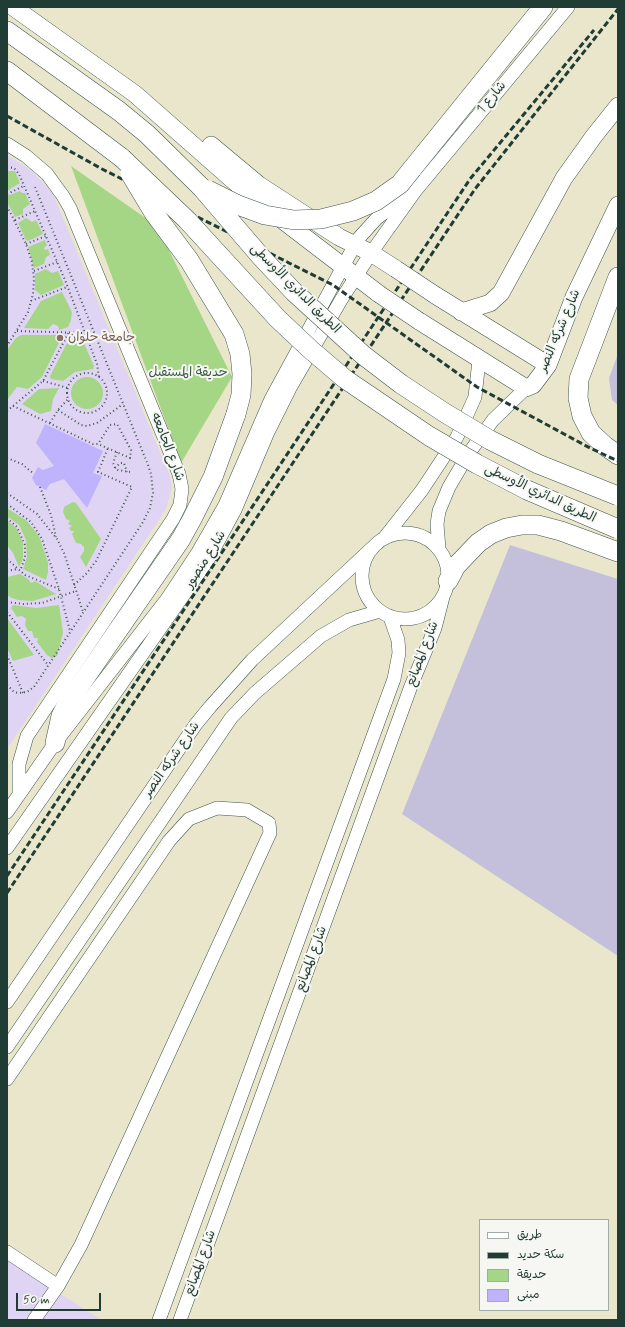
<!DOCTYPE html>
<html>
<head>
<meta charset="utf-8">
<style>
	body { margin:0 }
	#map { position:relative; width:625px; height:1327px; overflow:hidden; background:#eae6cc; font-family:Mynerve,"Playpen Sans Arabic",sans-serif }
	canvas { display:block }
	.frame { position:absolute; inset:0; border:8px solid #1f3d34; pointer-events:none }
	.legend { position:absolute; left:479px; top:1219px; width:130px; height:92px; box-sizing:border-box; background:#f6f6f2; border:1px solid #a0aca6; margin:0; padding:5px 7px; list-style:none; font-size:12px; color:#1f3d34 }
	.legend li { display:flex; align-items:center; gap:8px; height:20px }
	.legend b { width:20px; border:1px solid #a0aca6 }
	.scale { position:absolute; left:16px; top:1293px; width:85px; height:18px; box-sizing:border-box; border:2px solid #1f3d34; border-top:0; padding-left:5px; font-size:12px; line-height:14px; white-space:nowrap; color:#1f3d34; -webkit-text-stroke:3px #f6f6f2; paint-order:stroke }
</style>
</head>
<body>
<div id="map">
<canvas width="625" height="1327"></canvas>
<div class="frame"></div>
<ul class="legend">
<li><b style="height:5px;background:#fff"></b>طريق</li>
<li><b style="height:5px;background:#1f3d34"></b>سكة حديد</li>
<li><b style="height:11px;background:#a5d685"></b>حديقة</li>
<li><b style="height:11px;background:#bfb3fe"></b>مبنى</li>
</ul>
<div class="scale">50 m</div>
</div>
<script>
const context = document.querySelector('canvas').getContext('2d');
context.lineJoin = 'round';
function paint(path, color) { context.fillStyle = color; context.fill(path, 'evenodd'); }
const poly = rows => new Path2D(rows.map(r => 'M' + r).join(''));
function strokePath(path, color, width, dash) { context.strokeStyle = color; context.lineWidth = width; context.lineCap = dash ? 'butt' : 'round'; context.setLineDash(dash || []); context.stroke(path); }
function label(font, color, halo, rows, align = 'center') {
  context.font = font + ' Mynerve,"Playpen Sans Arabic",sans-serif'; context.lineWidth = 4; context.setLineDash([]); context.textBaseline = 'middle'; context.strokeStyle = halo; context.fillStyle = color; for (const [text, x, y, turn = 0] of rows) {
    context.save(); context.translate(x, y); context.rotate((+turn || 0) * Math.PI / 180); context.textAlign = isNaN(turn) ? turn : align; if (halo) context.strokeText(text, 0, 0); context.fillText(text, 0, 0); context.restore();
  }
}
const built = poly([
	[7,155,32,171,50,190,56,201,170,476,172,488,166,509,7,749],
	[7,1260,102,1320,7,1320]
]);
const industrial = poly([
	[618,354,618,405,612,400,609,378],
	[510,545,618,579,618,956,402,814]
]);
const green = poly([
	[71,166,157,226,232,377,181,463],
	[7,171,15,171,20,183,7,191],
	[20,191,22,193,25,193,30,204,23,209,23,214,15,217,7,202,7,196],
	[26,218,32,222,36,220,43,234,28,241,26,240,18,223],
	[45,240,47,245,44,248,45,250,48,249,50,255,46,257,44,264,34,268,28,247],
	[46,269,52,273,58,271,64,285,41,295,35,290,35,274],
	[62,292,72,312,71,320,68,327,59,330,58,326,53,324,48,329,24,328,41,301],
	[21,335,63,335,42,377,28,389,17,387,7,400,7,350,16,338],
	[74,337,77,337,83,341,94,366,93,369,75,372,63,381,51,379,50,376,68,341],
	'71 393a16 16 0 1 1 32 0a16 16 0 1 1-32 0Z',
	[59,388,53,399,51,411,40,414,22,404,39,389],
	[73,502,76,503,101,539,86,567,80,557,84,551,84,547,81,544,76,543,72,534,74,531,71,531,69,528,72,526,68,524,70,521,66,519,63,512,64,507],
	[7,508,27,521,39,536,48,562,48,572,46,580,23,569,27,557,26,540,19,525,7,516],
	[7,520,17,529,23,543,23,559,19,567,13,553,7,545],
	[20,574,28,579,31,583,35,581,56,594,33,601,18,600,12,598,7,595,7,577],
	[13,605,36,608,59,605,63,633,57,656,52,658,47,655,37,642,38,638,34,638,32,631,28,631,25,625,26,619,22,616,17,617,11,608],
	[7,618,34,655,13,661,7,648]
]);
const building = poly([
	[45,424,103,451,93,473,102,476,87,508,64,479,50,484,46,490,36,485,32,478,38,467,43,470,54,466,36,443]
]);
const path = poly([
	[7,167,14,168,19,174,65,280,97,364,99,377],
	[7,194,24,186],
	[7,206,26,244,32,262,34,279,33,294,28,312,7,346],
	[15,220,35,211],
	[26,244,46,236],
	[34,271,57,262],
	[31,301,67,287],
	[17,331,84,333],
	'67 393a20 20 0 1 1 40 0a20 20 0 1 1-40 0Z',
	[43,381,68,388],
	[13,406,93,444,98,444,130,458,131,450,117,424,110,425,98,444],
	[58,410,81,425,87,426,97,423,123,404],
	[7,411,43,381,69,332],
	[50,423,58,410,68,399],
	[117,452,113,463,115,468,118,470,130,472],
	[7,458,22,464,34,474],
	[115,468,120,463,124,463,127,472],
	[40,487,51,515,56,537],
	[7,493,37,514,57,539,64,553,83,612],
	[7,504,31,522,42,539,59,589,70,631],
	[7,518,17,527,25,545,25,558,20,571],
	[7,559,25,575,59,589],
	[7,571,17,569],
	[74,585,87,573,96,561,132,487,98,472,108,448],
	[7,602,23,604,42,603,76,591],
	[7,612,48,665],
	[7,655,23,693],
	[7,685,14,692,18,693,27,692,34,687,143,522,150,508,153,493,151,474,148,465,35,187]
]);
const minor = poly([
	[7,144,26,156,47,174,63,196,70,208,179,474,182,489,180,505,173,519,27,736,19,764,19,793],
	'362 576a43 43 0 1 1 86 0a43 43 0 1 1-86 0Z',
	[385,537,422,490,457,437,475,397,479,360],
	[439,549,437,524,439,511,449,487,469,453,493,420,526,388],
	[7,812,55,743,167,599,198,552,225,505,271,399,358,239,377,218,406,197],
	[7,848,208,560,235,510,268,432,290,388,341,300,371,253,416,190,568,7],
	[7,1002,196,724,210,707,252,660,372,548],
	[7,1047,231,718,255,693,321,636,349,620,380,611],
	[7,1079,169,841,189,819,217,808,247,810,269,823,270,833,81,1245,58,1286,34,1320],
	[7,1252,58,1286],
	[159,1320,394,679,399,653,398,640,390,617],
	[180,1320,411,686,435,628,443,597]
]);
const major = poly([
	[13,7,135,94,251,196,379,294],
	[211,145,259,185,339,237,371,253,396,269],
	[435,295,548,365],
	[461,312,490,303,501,293,564,178,594,136,618,106],
	[419,321,526,388,533,385,548,365,574,297,618,205]
]);
const highway = poly([
	[7,31,119,111,147,134,201,187],
	[7,71,122,158],
	[412,169,543,7],
	[618,277,579,379,578,398,582,416,591,433,605,446,618,455],
	[448,581,456,566,478,543,491,534,506,528,522,525,538,525,561,531,618,552],
	[55,743,61,716,67,704,181,539,192,519,213,477,236,414]
]);
const rail = poly([
	[7,116,102,169,333,285,477,387,590,448,618,461],
	[7,876,470,179,594,30],
	[7,893,475,189,618,9]
]);
const majorBridge = poly([
	[396,269,435,295],
	[379,294,419,321]
]);
const highwayBridge = poly([
	[122,158,187,220,278,319,311,350,345,379,429,436,477,464,527,490,618,529],
	[130,173,154,213,189,260,234,334,240,354,242,374,241,395,236,414],
	[201,187,262,258,294,292,363,355,401,384,445,413,490,440,538,464,618,496],
	[208,190,238,205,265,215,294,220,321,219,353,211,376,201,400,184,412,169]
]);
const markers = [
	[60,338,4,"#8d6e63"]
];
const streetNames = [
	["شارع 1",492,98,-50],
	["الطريق الدائري الأوسطى",295,289,45],
	["شارع شركه النصر",560,331,-67],
	["شارع الجامعه",167,447,69],
	["الطريق الدائري الأوسطى",540,494,25],
	["شارع منصور",206,560,-58],
	["شارع المصانع",423,654,-69],
	["شارع شركه النصر",172,760,-55],
	["شارع المصانع",312,959,-70],
	["شارع المصانع",201,1263,-70]
];
const educationNames = [
	["جامعة حلوان",68,338]
];
const parkNames = [
	["حديقة المستقبل",188,373]
];
paint(built, '#e0d4f4');
paint(industrial, '#c4c0db');
paint(green, '#a5d685');
paint(building, '#bfb3fe');
strokePath(minor, '#3d564b', 14);
strokePath(major, '#3d564b', 18);
strokePath(highway, '#3d564b', 20);
strokePath(path, '#3d564b', 2, [1, 3]);
strokePath(minor, '#fff', 13);
strokePath(major, '#fff', 17);
strokePath(highway, '#fff', 19);
strokePath(rail, '#1f3d34', 3, [6, 3]);
strokePath(majorBridge, '#3d564b', 18, []);
strokePath(highwayBridge, '#3d564b', 20, []);
strokePath(majorBridge, '#fff', 17);
strokePath(highwayBridge, '#fff', 19);
for (const [x, y, r, color] of markers) { const dot = new Path2D(); dot.arc(x, y, r, 0, 2 * Math.PI); context.fillStyle = color; context.fill(dot); strokePath(dot, '#f6f6f2', 1.5); }
label('13px', '#1f3d34', '#f6f6f2', streetNames);
label('13px', '#785e54', '#f6f6f2', educationNames, 'left');
label('13px', '#3a5c44', '#f6f6f2', parkNames);
</script>
</body>
</html>
